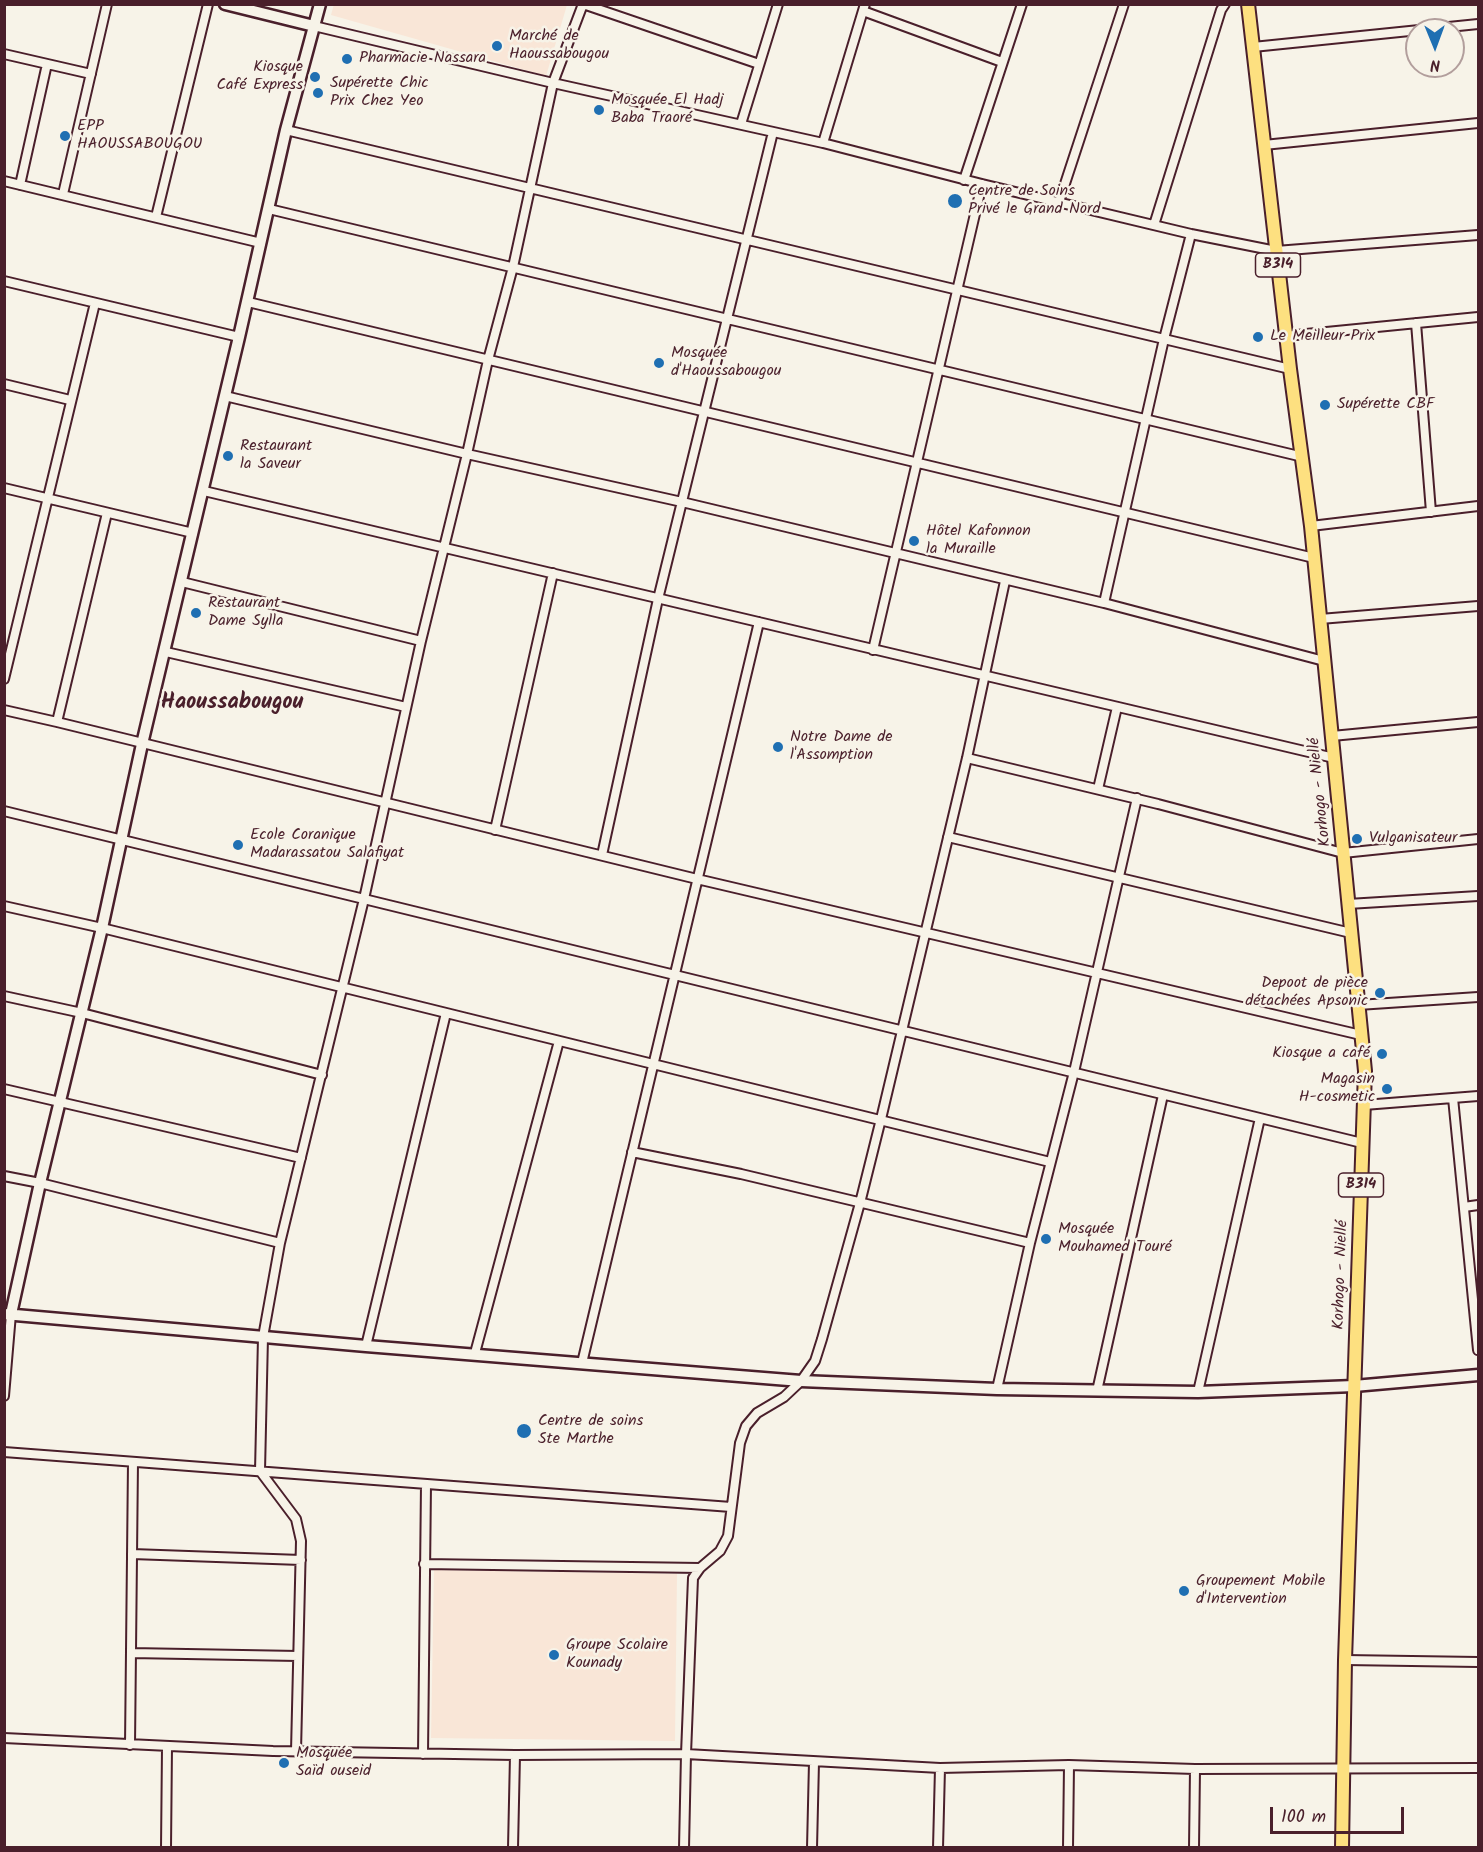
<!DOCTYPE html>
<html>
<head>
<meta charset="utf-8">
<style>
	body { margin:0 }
	#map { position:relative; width:1483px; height:1852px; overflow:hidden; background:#f7f3e8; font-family:Kalam,sans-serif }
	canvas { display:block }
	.frame { position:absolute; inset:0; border:6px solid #4a1f2b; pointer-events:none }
	.north { position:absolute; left:1405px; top:18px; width:60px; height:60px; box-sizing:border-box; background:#f7f3e8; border:2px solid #b29e9c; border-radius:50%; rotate:179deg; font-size:16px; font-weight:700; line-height:24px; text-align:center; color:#4a1f2b }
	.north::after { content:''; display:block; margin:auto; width:21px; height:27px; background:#1f6fb2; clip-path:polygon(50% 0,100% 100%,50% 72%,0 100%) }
	.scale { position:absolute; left:1270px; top:1807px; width:134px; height:27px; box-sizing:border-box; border:3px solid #4a1f2b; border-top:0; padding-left:8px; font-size:18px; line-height:21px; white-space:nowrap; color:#4a1f2b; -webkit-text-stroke:4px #f7f3e8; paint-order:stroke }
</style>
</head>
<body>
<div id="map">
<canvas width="1483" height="1852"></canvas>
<div class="frame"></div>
<div class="north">N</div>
<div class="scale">100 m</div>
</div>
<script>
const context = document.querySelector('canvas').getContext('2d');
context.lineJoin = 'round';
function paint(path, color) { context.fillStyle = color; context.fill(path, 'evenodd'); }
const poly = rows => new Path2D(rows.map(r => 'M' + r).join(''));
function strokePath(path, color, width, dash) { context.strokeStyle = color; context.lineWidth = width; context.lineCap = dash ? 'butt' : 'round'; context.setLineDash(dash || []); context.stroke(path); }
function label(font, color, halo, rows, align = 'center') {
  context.font = font + ' Kalam,sans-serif'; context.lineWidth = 5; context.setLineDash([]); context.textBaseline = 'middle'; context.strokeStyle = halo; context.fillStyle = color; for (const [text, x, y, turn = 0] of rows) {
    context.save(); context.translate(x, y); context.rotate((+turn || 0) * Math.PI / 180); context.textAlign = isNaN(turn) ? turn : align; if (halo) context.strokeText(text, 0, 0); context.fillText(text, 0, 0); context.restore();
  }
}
const built = poly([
	[334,4,567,4,567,5,546,76,331,15],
	[434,1570,677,1574,675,1741,431,1738]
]);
const street = poly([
	[583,4,759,64],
	[863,11,1002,62],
	[314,26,553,83,823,143,982,184,1191,234,1276,251,1478,235],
	[1253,47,1478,24],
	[4,54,91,74],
	[741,124,778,4],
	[286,130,1290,369],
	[823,143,865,4],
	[1264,145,1478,123],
	[964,180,1022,4],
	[4,181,261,243],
	[20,185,47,64],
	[63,194,107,4],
	[1059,202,1124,4],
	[269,209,1303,457],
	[156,217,208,4],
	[1154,225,1221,10,1225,4],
	[4,281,239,337],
	[248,302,1314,558],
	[1416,323,1431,512],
	[1286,336,1478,317],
	[4,384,70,400],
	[225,396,467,454,682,502,1104,603,1324,661],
	[4,488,193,533],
	[204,491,1334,758],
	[1311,526,1478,506],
	[182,582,421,641],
	[1104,603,1164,339,1191,234],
	[1320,619,1478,606],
	[873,650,982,184],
	[166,652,406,707],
	[4,679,95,303],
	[4,710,57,722,697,879,1361,1035],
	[57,722,107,513],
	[1332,736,1478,722],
	[967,758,1158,804,1343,853,1478,839],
	[1098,789,1117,707],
	[4,811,1362,1143],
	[495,830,553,573],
	[948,837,1351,933],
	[602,855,658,599,773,132],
	[1348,904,1478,896],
	[4,906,102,928,1050,1162],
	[4,996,82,1013,322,1075],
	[1358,1005,1478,997],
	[4,1089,301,1158],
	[1453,1098,1478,1350],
	[1364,1105,1478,1096],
	[632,1152,741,1174,1030,1243],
	[4,1176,40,1183,280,1243],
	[1464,1207,1478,1205],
	[366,1346,446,1013],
	[475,1353,559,1041],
	[582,1363,759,622],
	[997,1389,1030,1243,1074,1072,1137,798],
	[1097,1391,1163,1095],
	[1198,1392,1260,1118],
	[4,1396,11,1314],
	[4,1452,731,1507],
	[132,1554,301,1560],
	[424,1564,700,1568],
	[131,1653,298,1656],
	[1345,1660,1478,1662],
	[4,1738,273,1751,515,1755,686,1754,940,1768,1069,1765,1195,1769,1478,1768],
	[130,1745,133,1462],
	[296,1751,301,1541,296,1519,260,1471,263,1337,280,1243,364,899,421,641,467,454,488,360,513,267,553,83,583,4],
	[423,1754,426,1484],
	[166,1848,167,1747],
	[513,1848,515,1755],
	[684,1848,686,1754,693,1578,700,1568,720,1551,728,1536,740,1443,746,1426,757,1413,784,1397,801,1381,815,1361,822,1339,860,1203,881,1119,967,758,1005,581],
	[812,1848,814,1762],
	[938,1848,940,1768],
	[1068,1848,1069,1765],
	[1194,1848,1195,1769]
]);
const secondary = poly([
	[225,4,314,26],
	[4,1314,366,1346,801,1381,997,1389,1198,1392,1354,1386,1478,1375],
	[11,1314,40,1183,102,928,142,744,239,337,286,130,320,4]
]);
const primary = poly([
	[1248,4,1290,369,1311,526,1365,1071,1345,1660,1342,1848]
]);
const markers = [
	[497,46,6,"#1f6fb2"],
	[347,59,6,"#1f6fb2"],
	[315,77,6,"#1f6fb2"],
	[318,93,6,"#1f6fb2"],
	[599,110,6,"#1f6fb2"],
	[65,136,6,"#1f6fb2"],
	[955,201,8,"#1f6fb2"],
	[1258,337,6,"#1f6fb2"],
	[659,363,6,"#1f6fb2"],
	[1325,405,6,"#1f6fb2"],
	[228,456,6,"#1f6fb2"],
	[914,541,6,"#1f6fb2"],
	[196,613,6,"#1f6fb2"],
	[778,747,6,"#1f6fb2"],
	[1357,839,6,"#1f6fb2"],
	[238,845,6,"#1f6fb2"],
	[1380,993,6,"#1f6fb2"],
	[1382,1054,6,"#1f6fb2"],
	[1387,1089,6,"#1f6fb2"],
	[1046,1239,6,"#1f6fb2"],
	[524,1431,8,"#1f6fb2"],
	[1184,1591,6,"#1f6fb2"],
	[554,1655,6,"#1f6fb2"],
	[284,1763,6,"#1f6fb2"]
];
const shields = [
	[1278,265,45],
	[1361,1185,45]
];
const shieldNames = [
	["B314",1278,265],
	["B314",1361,1185]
];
const poiNames = [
	["Marché de",509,37],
	["Haoussabougou",509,55],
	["Pharmacie Nassara",359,59],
	["Kiosque",303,68,"right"],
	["Café Express",303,86,"right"],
	["Supérette Chic",330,84],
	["Prix Chez Yeo",330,102],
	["Mosquée El Hadj",611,101],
	["Baba Traoré",611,119],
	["EPP",77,127],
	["HAOUSSABOUGOU",77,145],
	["Centre de Soins",968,192],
	["Privé le Grand Nord",968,210],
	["Le Meilleur Prix",1270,337],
	["Mosquée",671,354],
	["d'Haoussabougou",671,372],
	["Supérette CBF",1337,405],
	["Restaurant",240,447],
	["la Saveur",240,465],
	["Hôtel Kafonnon",926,532],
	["la Muraille",926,550],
	["Restaurant",208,604],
	["Dame Sylla",208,622],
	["Notre Dame de",790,738],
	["l'Assomption",790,756],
	["Ecole Coranique",250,836],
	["Madarassatou Salafiyat",250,854],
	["Vulganisateur",1369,839],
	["Depoot de pièce",1368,984,"right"],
	["détachées Apsonic",1368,1002,"right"],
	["Kiosque a café",1370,1054,"right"],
	["Magasin",1375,1080,"right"],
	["H-cosmetic",1375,1098,"right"],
	["Mosquée",1058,1230],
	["Mouhamed Touré",1058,1248],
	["Centre de soins",538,1422],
	["Ste Marthe",538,1440],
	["Groupement Mobile",1196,1582],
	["d'Intervention",1196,1600],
	["Groupe Scolaire",566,1646],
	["Kounady",566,1664],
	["Mosquée",296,1754],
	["Saïd ouseid",296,1772]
];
const streetNames = [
	["Korhogo - Niellé",1321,792,-96],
	["Korhogo - Niellé",1342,1275,-88]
];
const districtNames = [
	["Haoussabougou",232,704]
];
paint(built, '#f9e6d7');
strokePath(street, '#4a1f2b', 12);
strokePath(secondary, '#4a1f2b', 15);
strokePath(primary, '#4a1f2b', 16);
strokePath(street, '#f7f3e8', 8);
strokePath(secondary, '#f7f3e8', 10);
strokePath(primary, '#fde080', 12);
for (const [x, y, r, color] of markers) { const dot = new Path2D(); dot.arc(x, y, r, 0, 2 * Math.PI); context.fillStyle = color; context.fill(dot); strokePath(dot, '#f7f3e8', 2); }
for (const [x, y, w] of shields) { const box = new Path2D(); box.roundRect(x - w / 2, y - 12, w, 24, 4.5); context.fillStyle = '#f7f3e8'; context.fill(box); strokePath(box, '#4a1f2b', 1.5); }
label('bold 15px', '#4a1f2b', null, shieldNames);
label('16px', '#4a1f2b', '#f7f3e8', poiNames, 'left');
label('16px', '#4a1f2b', '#f7f3e8', streetNames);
label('bold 22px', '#4a1f2b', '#f7f3e8', districtNames);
</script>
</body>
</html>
